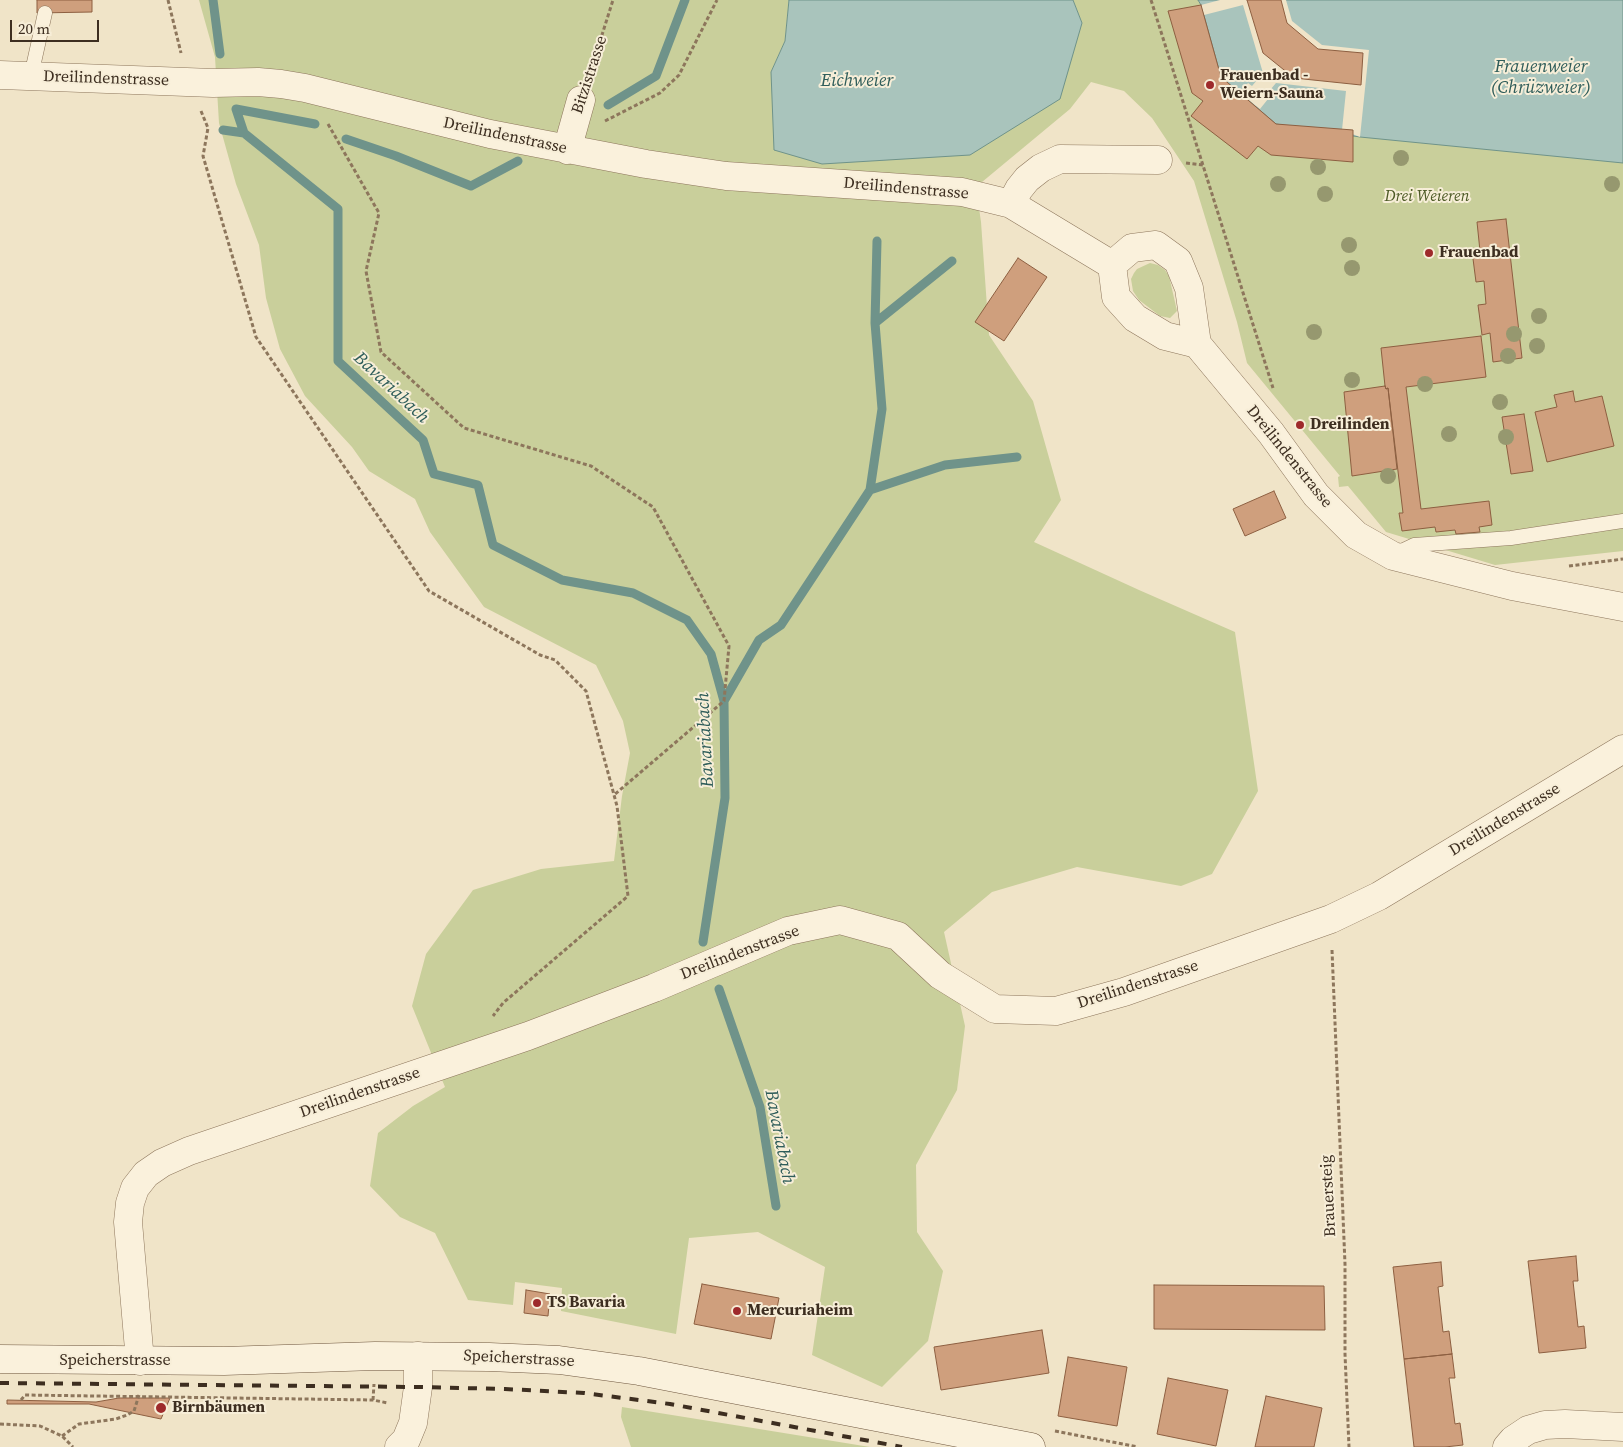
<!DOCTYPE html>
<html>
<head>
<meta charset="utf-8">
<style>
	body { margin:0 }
	#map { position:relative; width:1623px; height:1447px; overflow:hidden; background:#f0e4c8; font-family:"Source Serif 4",serif }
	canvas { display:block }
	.scale { position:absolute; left:10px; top:20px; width:89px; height:22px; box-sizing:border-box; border:2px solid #3d2e20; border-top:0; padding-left:6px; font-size:15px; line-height:18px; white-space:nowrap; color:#3d2e20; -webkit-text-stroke:4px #f7eed8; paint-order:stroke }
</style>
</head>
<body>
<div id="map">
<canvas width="1623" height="1447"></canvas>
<div class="scale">20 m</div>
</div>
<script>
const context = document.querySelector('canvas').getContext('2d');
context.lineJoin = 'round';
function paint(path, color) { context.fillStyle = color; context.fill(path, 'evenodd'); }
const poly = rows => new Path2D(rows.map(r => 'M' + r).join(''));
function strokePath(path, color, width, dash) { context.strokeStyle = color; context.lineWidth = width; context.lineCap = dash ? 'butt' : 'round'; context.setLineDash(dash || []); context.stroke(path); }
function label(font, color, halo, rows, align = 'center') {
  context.font = font + ' "Source Serif 4",serif'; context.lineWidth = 4; context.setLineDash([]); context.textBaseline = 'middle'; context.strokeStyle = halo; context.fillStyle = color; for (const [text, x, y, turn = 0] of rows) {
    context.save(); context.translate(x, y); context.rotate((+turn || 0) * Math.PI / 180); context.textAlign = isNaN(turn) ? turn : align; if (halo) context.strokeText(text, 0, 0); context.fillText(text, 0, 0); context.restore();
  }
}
const green = poly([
	[199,0,789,0,785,41,771,72,1082,23,1073,0,1623,0,1623,551,1495,565,1386,532,1348,486,1339,487,1338,477,1340,476,1247,363,1237,322,1194,181,1152,118,1124,91,1091,82,1070,109,976,187,981,222,989,335,1033,401,1061,500,1034,542,1139,590,1235,632,1258,791,1212,874,1181,886,1077,867,992,892,944,932,965,1026,957,1090,916,1165,917,1232,943,1271,928,1341,882,1387,812,1355,825,1267,758,1232,689,1238,676,1334,561,1311,562,1288,515,1282,513,1305,468,1300,435,1233,400,1217,370,1186,378,1133,413,1106,445,1087,412,1006,426,954,473,890,541,869,614,861,622,796,630,753,623,721,596,665,484,607,430,532,415,499,369,471,352,447,305,396,280,349,266,298,259,245,236,184,219,123,215,57],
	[1150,263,1158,265,1165,270,1169,276,1177,311,1170,318,1160,316,1139,300,1133,291,1131,279,1134,273,1137,269],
	[622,1407,753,1428,870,1447,631,1447,621,1417]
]);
const water = poly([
	[789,0,1073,0,1082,23,1060,99,970,155,822,164,774,150,771,72,785,41,789,0],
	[1198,0,1623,0,1623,163,1360,137,1276,124,1221,77,1201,5,1198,0]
]);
const pier = poly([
	[1220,0,1286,0,1292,21,1322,45,1369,50,1360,137,1342,130,1346,91,1276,83,1265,96,1268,99,1260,109,1240,93,1248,83,1252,86,1263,73,1243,5,1204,15,1201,5]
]);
const stream = poly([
	[213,0,220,54],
	[608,105,656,76,685,0],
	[236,109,244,133,338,209,338,361,423,440,434,474,478,485,493,545,562,580,633,593,687,620,711,654,724,701,725,798,703,942],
	[236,109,315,124],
	[223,130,244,133],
	[346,139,396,156,471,186,518,161],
	[875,323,952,261],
	[870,490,945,465,1017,457],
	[724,701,759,640,781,625,870,490,882,409,875,323,877,241],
	[719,989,760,1107,776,1206]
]);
const building = poly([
	[37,0,92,0,92,12,37,13,37,0],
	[1247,0,1281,0,1287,23,1318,49,1363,53,1361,85,1294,78,1263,53,1247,0],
	[1201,5,1221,77,1276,124,1353,130,1353,162,1271,155,1258,146,1247,159,1191,116,1203,101,1192,93,1168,11,1201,5],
	[1506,219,1522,358,1493,362,1490,333,1482,335,1478,305,1486,304,1484,281,1476,282,1472,251,1480,251,1477,222,1506,219],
	[1018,258,1047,277,1004,341,975,322,1018,258],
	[1481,336,1486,377,1406,387,1421,509,1489,501,1492,525,1479,527,1480,532,1456,534,1455,530,1436,532,1435,527,1402,531,1399,513,1403,513,1388,388,1386,389,1385,386,1381,348,1481,336],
	[1385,386,1386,389,1388,388,1397,469,1352,476,1344,392,1385,386],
	[1573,391,1575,402,1602,396,1614,446,1547,462,1535,412,1557,407,1554,395,1573,391],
	[1524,414,1533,471,1511,474,1502,417,1524,414],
	[1274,491,1286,518,1245,536,1233,509,1274,491],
	[1576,1256,1578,1281,1573,1281,1578,1327,1584,1326,1586,1348,1539,1353,1528,1261,1576,1256],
	[1441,1262,1443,1286,1438,1287,1443,1332,1449,1331,1452,1354,1404,1359,1393,1267,1441,1262],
	[702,1284,779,1298,771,1339,694,1324,702,1284],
	[1154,1285,1324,1286,1325,1330,1154,1329,1154,1285],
	[526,1290,550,1294,548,1316,524,1313,526,1290],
	[1042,1330,1049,1373,941,1390,934,1347,1042,1330],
	[1452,1354,1455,1378,1449,1378,1455,1424,1460,1423,1463,1445,1445,1447,1414,1447,1404,1359,1452,1354],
	[1068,1357,1127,1367,1117,1426,1058,1416,1068,1357],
	[1168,1378,1228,1390,1216,1446,1157,1434,1168,1378],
	[1266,1396,1322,1408,1314,1447,1255,1447,1266,1396],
	[119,1398,170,1398,161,1419,89,1404,7,1404,7,1400,96,1402,119,1398]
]);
const path = poly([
	[168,0,181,53],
	[1151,0,1273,388],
	[590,73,613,0],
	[201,111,208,128,203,156,256,337,429,591,540,655,555,660,586,691,617,806,628,896,503,1003,493,1016],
	[605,121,660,93,679,75,717,0],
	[328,124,379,213,366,271,381,352,464,428,591,466,653,507,729,646,724,701,614,795],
	[1186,163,1203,165],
	[1569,566,1623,559],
	[1332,950,1345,1264,1345,1354,1349,1447],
	[21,1400,25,1395,373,1400,388,1403],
	[373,1400,374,1384],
	[0,1424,40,1426,62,1436,73,1447],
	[1055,1431,1138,1447],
	[62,1436,79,1424,116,1419,127,1415,134,1411,139,1395]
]);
const service = poly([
	[31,76,45,13],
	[1395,554,1414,545,1511,538,1623,521]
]);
const minor = poly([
	[0,75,213,83,258,82,281,84,305,88,490,134,646,164,726,176,962,192,1011,204,1112,265],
	[567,150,581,100],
	[1011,204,1019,189,1027,179,1041,168,1060,159,1158,160],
	[1112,265,1132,248,1156,245,1178,261,1189,288,1197,344,1271,433,1316,495,1356,535,1393,556,1512,586,1623,607],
	[1112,265,1116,297,1135,318,1165,336,1197,344],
	[140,1361,128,1222,130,1203,135,1188,146,1174,162,1163,189,1151,528,1036,654,988,788,931,840,920,898,936,940,975,995,1009,1056,1011,1124,992,1331,919,1379,896,1623,749],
	[399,1447,406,1440,413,1423,418,1387,418,1356],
	[1507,1447,1513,1440,1528,1430,1545,1425,1565,1424,1623,1427]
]);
const secondary = poly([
	[0,1359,224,1361,375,1356,489,1357,559,1360,639,1371,1031,1447]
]);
const rail = poly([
	[0,1383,418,1387,505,1389,584,1393,670,1404,902,1447]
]);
const trees = [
	[1401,158],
	[1318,167],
	[1278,184],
	[1612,184],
	[1325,194],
	[1349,245],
	[1352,268],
	[1539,316],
	[1314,332],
	[1514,334],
	[1537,346],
	[1508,356],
	[1352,380],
	[1425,384],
	[1500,402],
	[1449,434],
	[1506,437],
	[1388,476]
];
const markers = [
	[1210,85,5,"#9e2a2b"],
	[1429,253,5,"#9e2a2b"],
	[1300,425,5,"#9e2a2b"],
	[537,1303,5,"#9e2a2b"],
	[737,1311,5,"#9e2a2b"],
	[161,1408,6,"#9e2a2b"]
];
const streetNames = [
	["Bitzistrasse",590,75,-72],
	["Dreilindenstrasse",106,79,2],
	["Dreilindenstrasse",505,136,12],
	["Dreilindenstrasse",906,189,5],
	["Dreilindenstrasse",1289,457,51],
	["Dreilindenstrasse",1505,820,-31],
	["Dreilindenstrasse",740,953,-21],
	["Dreilindenstrasse",1138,985,-18],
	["Dreilindenstrasse",360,1093,-19],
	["Brauersteig",1329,1196,-93],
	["Speicherstrasse",519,1359,3],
	["Speicherstrasse",115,1361]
];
const poiNames = [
	["Frauenbad -",1220,76],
	["Weiern-Sauna",1220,94],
	["Frauenbad",1439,253],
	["Dreilinden",1310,425],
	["TS Bavaria",547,1303],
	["Mercuriaheim",747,1311],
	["Birnbäumen",172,1408]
];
const parkNames = [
	["Drei Weieren",1427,197]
];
const waterNames = [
	["Frauenweier",1541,67],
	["(Chrüzweier)",1541,88],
	["Eichweier",857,81],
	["Bavariabach",391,388,43],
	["Bavariabach",706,740,-93],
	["Bavariabach",779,1137,79]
];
paint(green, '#c9cf9b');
paint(water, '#a9c4bc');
strokePath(water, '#6f938a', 1);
paint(pier, '#f0e4c8');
strokePath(stream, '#6f938a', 9);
paint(building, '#cf9f7d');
strokePath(building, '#8d5f41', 1);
strokePath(service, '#8d765c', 15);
strokePath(minor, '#8d765c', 29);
strokePath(secondary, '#6f573f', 29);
strokePath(path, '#8d765c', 3, [4, 2.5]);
strokePath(service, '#faf1dc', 14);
strokePath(minor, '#faf1dc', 28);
strokePath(secondary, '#faf1dc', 28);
strokePath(rail, '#3d2e20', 4, [9, 9]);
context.fillStyle = '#96986f';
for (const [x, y] of trees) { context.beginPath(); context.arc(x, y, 8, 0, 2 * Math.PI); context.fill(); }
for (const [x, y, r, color] of markers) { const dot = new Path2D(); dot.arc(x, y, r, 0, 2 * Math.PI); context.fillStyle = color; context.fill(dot); strokePath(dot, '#f7eed8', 2); }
label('16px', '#3d2e20', '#f7eed8', streetNames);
label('bold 16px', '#3d2e20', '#f7eed8', poiNames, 'left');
label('italic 16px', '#4d5a26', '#f7eed8', parkNames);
label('italic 18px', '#2f5d5a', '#f7eed8', waterNames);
</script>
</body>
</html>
